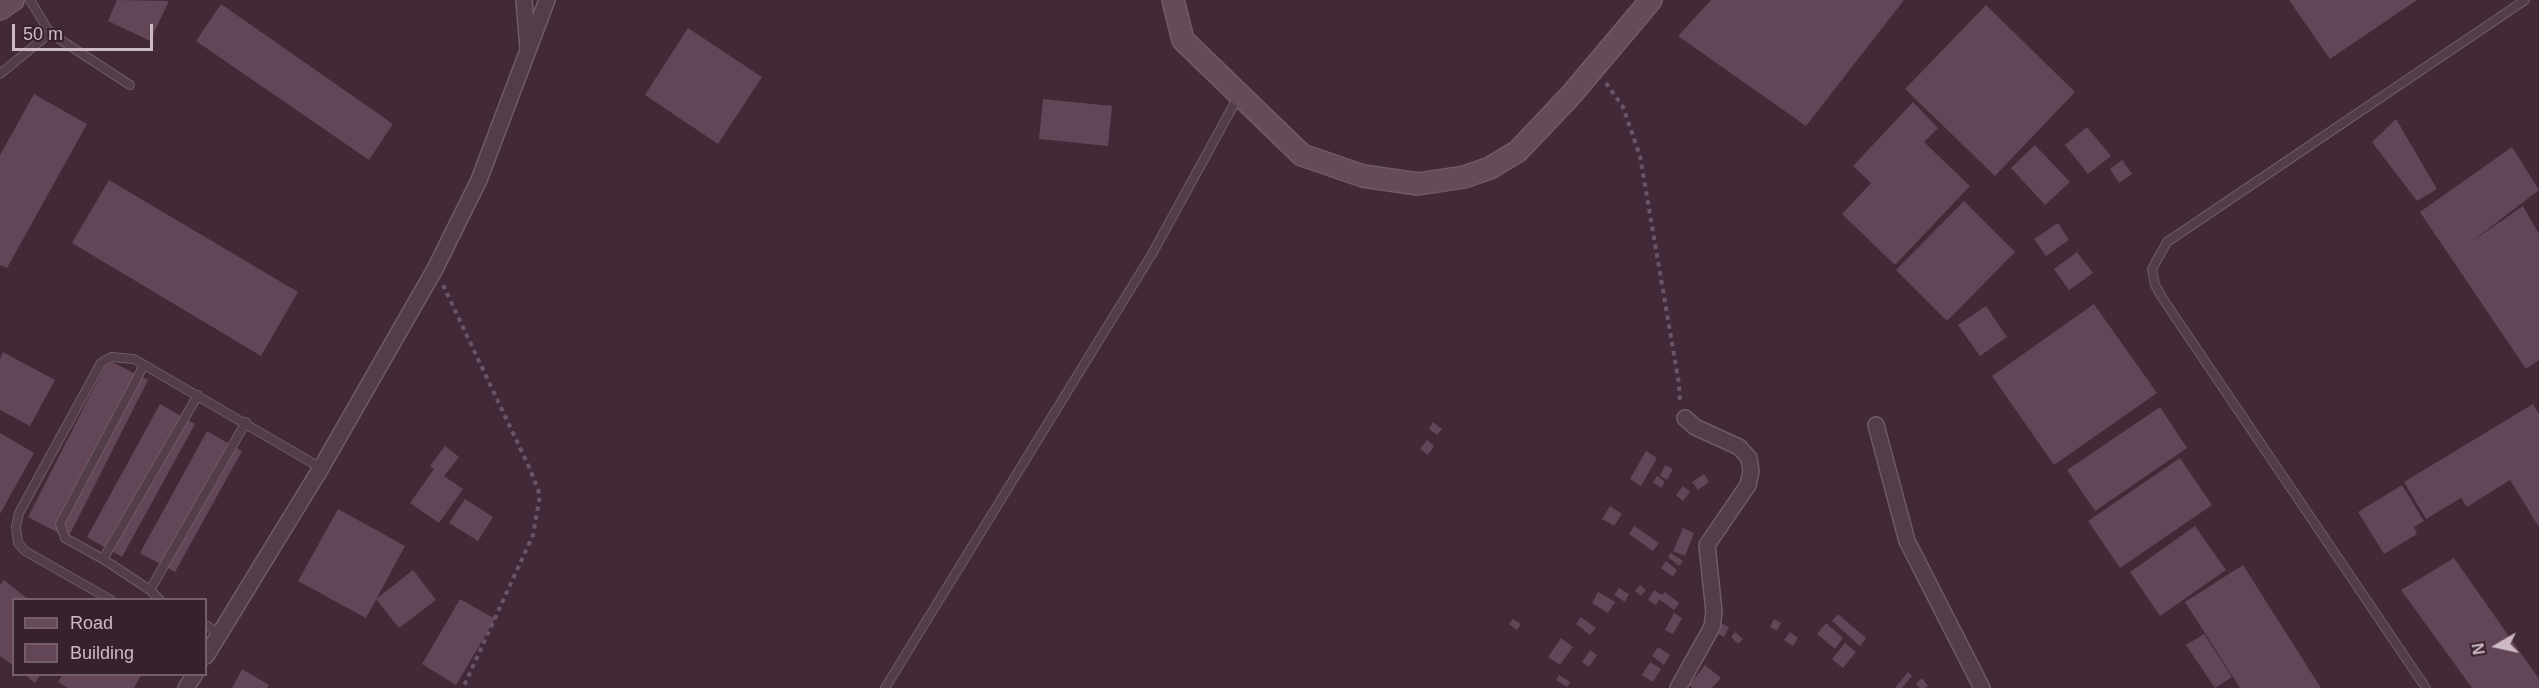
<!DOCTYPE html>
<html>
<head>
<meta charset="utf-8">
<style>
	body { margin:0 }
	#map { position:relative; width:2539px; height:688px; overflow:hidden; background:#422938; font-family:Helvetica,sans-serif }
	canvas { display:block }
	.legend { position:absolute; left:12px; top:598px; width:195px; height:78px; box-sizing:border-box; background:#37212e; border:2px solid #735e6a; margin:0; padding:8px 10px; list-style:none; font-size:18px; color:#ccbac4 }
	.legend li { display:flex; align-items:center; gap:12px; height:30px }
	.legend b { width:30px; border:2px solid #735e6a }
	.north { position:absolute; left:2467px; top:616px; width:60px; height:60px; -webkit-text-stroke:4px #37212e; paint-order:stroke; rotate:261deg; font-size:16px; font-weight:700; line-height:24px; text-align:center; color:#ccbac4 }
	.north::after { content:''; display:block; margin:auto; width:21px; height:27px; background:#ccbac4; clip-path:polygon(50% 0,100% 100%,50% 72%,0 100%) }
	.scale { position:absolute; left:12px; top:24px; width:141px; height:27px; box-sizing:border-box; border:3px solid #ccbac4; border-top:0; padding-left:8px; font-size:18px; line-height:21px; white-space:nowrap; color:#ccbac4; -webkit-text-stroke:4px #37212e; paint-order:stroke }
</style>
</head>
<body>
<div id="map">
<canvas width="2539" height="688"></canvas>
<ul class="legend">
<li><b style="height:8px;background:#654b59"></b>Road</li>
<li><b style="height:16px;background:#624556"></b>Building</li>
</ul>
<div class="north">N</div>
<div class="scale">50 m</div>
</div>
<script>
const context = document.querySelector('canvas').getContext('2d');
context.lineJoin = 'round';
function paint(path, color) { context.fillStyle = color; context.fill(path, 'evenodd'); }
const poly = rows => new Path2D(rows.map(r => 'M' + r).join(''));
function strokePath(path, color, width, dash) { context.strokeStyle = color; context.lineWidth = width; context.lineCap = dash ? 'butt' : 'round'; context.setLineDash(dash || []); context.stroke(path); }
const building = poly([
	[117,0,169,1,150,41,108,21],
	[1711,0,1904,0,1806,126,1678,36],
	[2289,0,2417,0,2330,59],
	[221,4,393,124,369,160,196,41],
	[1986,5,2075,92,1995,176,1905,89],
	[688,28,762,77,718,144,645,95],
	[34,94,87,124,7,268,0,265,0,155],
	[1043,99,1112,106,1108,146,1039,139],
	[1913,102,1938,128,1924,142,1970,186,1895,265,1842,214,1871,183,1853,166],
	[2396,119,2437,189,2417,201,2372,142],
	[2087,127,2111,156,2088,174,2065,145],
	[2035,145,2070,182,2045,205,2011,168],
	[2512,147,2539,190,2471,242,2523,206,2539,234,2539,360,2526,369,2420,212],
	[2122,160,2132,174,2119,183,2110,169],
	[109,180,298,292,261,356,72,243],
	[1964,201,2015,252,1947,321,1896,270],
	[2058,223,2069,240,2046,256,2034,239],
	[2077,252,2093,273,2069,290,2054,269],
	[2094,304,2157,393,2054,465,1992,376],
	[1986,306,2007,337,1980,356,1958,325],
	[3,352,55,380,30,426,0,410,0,359],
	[108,360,148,380,68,538,28,517],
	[160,404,195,424,122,557,87,537],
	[2533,404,2539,414,2539,527,2510,480,2467,507,2461,498,2426,519,2404,482],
	[2160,407,2187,448,2095,511,2067,470],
	[1433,422,1442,429,1437,435,1429,429],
	[207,431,242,451,175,572,140,553],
	[0,433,34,453,0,514],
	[1427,440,1434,446,1428,455,1420,449],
	[445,446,459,457,444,476,463,489,439,523,410,503,434,469,430,466],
	[1646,451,1657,458,1641,486,1630,479],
	[2180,458,2212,505,2120,568,2088,521],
	[1665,465,1673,469,1667,480,1660,476],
	[1704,474,1709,482,1698,490,1692,482],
	[1657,476,1665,482,1661,488,1653,482],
	[2402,485,2424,521,2414,527,2417,534,2384,554,2358,512],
	[1683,486,1690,492,1683,501,1676,495],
	[465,499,493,517,478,541,449,523],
	[1610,506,1622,514,1614,526,1602,519],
	[338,509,405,546,366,618,298,581],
	[1634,526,1659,543,1653,551,1629,534],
	[2195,526,2226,570,2160,616,2130,572],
	[1683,528,1694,533,1685,556,1673,551],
	[1671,553,1683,561,1679,566,1668,557],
	[2454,558,2539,679,2539,688,2472,688,2401,590],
	[1666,561,1677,570,1673,577,1661,568],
	[2243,565,2321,688,2240,688,2185,602],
	[413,570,436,600,399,628,376,599],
	[4,580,29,600,14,600,14,666,0,656,0,585],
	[1640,585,1646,590,1641,596,1635,591],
	[1619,588,1629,594,1625,602,1614,595],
	[1654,590,1662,595,1665,592,1679,603,1674,610,1659,599,1656,605,1648,600],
	[1598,592,1615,602,1608,613,1592,603],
	[460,599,495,619,456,685,422,664],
	[1674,613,1682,618,1673,634,1665,630],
	[1838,614,1866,638,1860,646,1832,621],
	[1581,617,1596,628,1590,635,1576,624],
	[1513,619,1521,624,1517,630,1509,624],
	[1774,619,1781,623,1777,631,1770,627],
	[1718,622,1729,627,1724,637,1714,631],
	[1826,623,1843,638,1835,649,1817,634],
	[1735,632,1743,639,1738,644,1731,637],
	[1790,632,1798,638,1793,646,1784,640],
	[2204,634,2232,677,2215,688,2186,645],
	[1561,638,1573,647,1560,665,1548,657],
	[1845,643,1856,652,1843,668,1832,659],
	[1658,647,1670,655,1664,665,1652,656],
	[1590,650,1597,655,1589,667,1582,662],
	[1650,662,1661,669,1653,682,1642,675],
	[1705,665,1721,678,1712,688,1692,688,1689,685],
	[242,669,269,685,267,688,232,688],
	[1908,672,1912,676,1902,688,1895,688],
	[24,674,41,674,35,683],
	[63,674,142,674,134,688,68,688,58,682],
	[1559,675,1570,682,1567,687,1556,680],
	[1922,678,1928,686,1925,688,1920,688,1916,684]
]);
const path = poly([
	[1606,83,1623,107,1640,156,1679,384,1680,403],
	[443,285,530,469,540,495,533,535,463,688]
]);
const lane = poly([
	[50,33,130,85],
	[0,74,50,33,30,0],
	[144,365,60,524,65,538,103,559,150,590,160,600],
	[103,559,198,395],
	[150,590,246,422],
	[111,600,25,551,18,543,16,527,19,513,101,363,111,357,134,359,321,468],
	[206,625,219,634],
	[885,688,1152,254,1238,97],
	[2426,688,2163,299,2155,285,2152,269,2167,242,2525,0]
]);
const street = poly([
	[524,0,528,49],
	[1876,425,1907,541,1982,688],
	[206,656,321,468,435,269,479,180,547,0],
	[186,688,195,674],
	[1678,688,1712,627,1714,612,1707,545,1748,485,1751,471,1749,458,1739,447,1695,427,1685,418]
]);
const secondary = poly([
	[1173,0,1183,40,1302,155,1363,176,1418,184,1464,177,1490,168,1518,151,1571,95,1651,0],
	[0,9,13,0]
]);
paint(building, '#624556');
strokePath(lane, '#6f5b67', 10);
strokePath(street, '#6f5b67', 18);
strokePath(secondary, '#6f5b67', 24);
strokePath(path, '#68556a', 4, [4.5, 4.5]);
strokePath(lane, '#523d49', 8);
strokePath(street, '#523d49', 15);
strokePath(secondary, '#654b59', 21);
</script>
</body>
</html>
